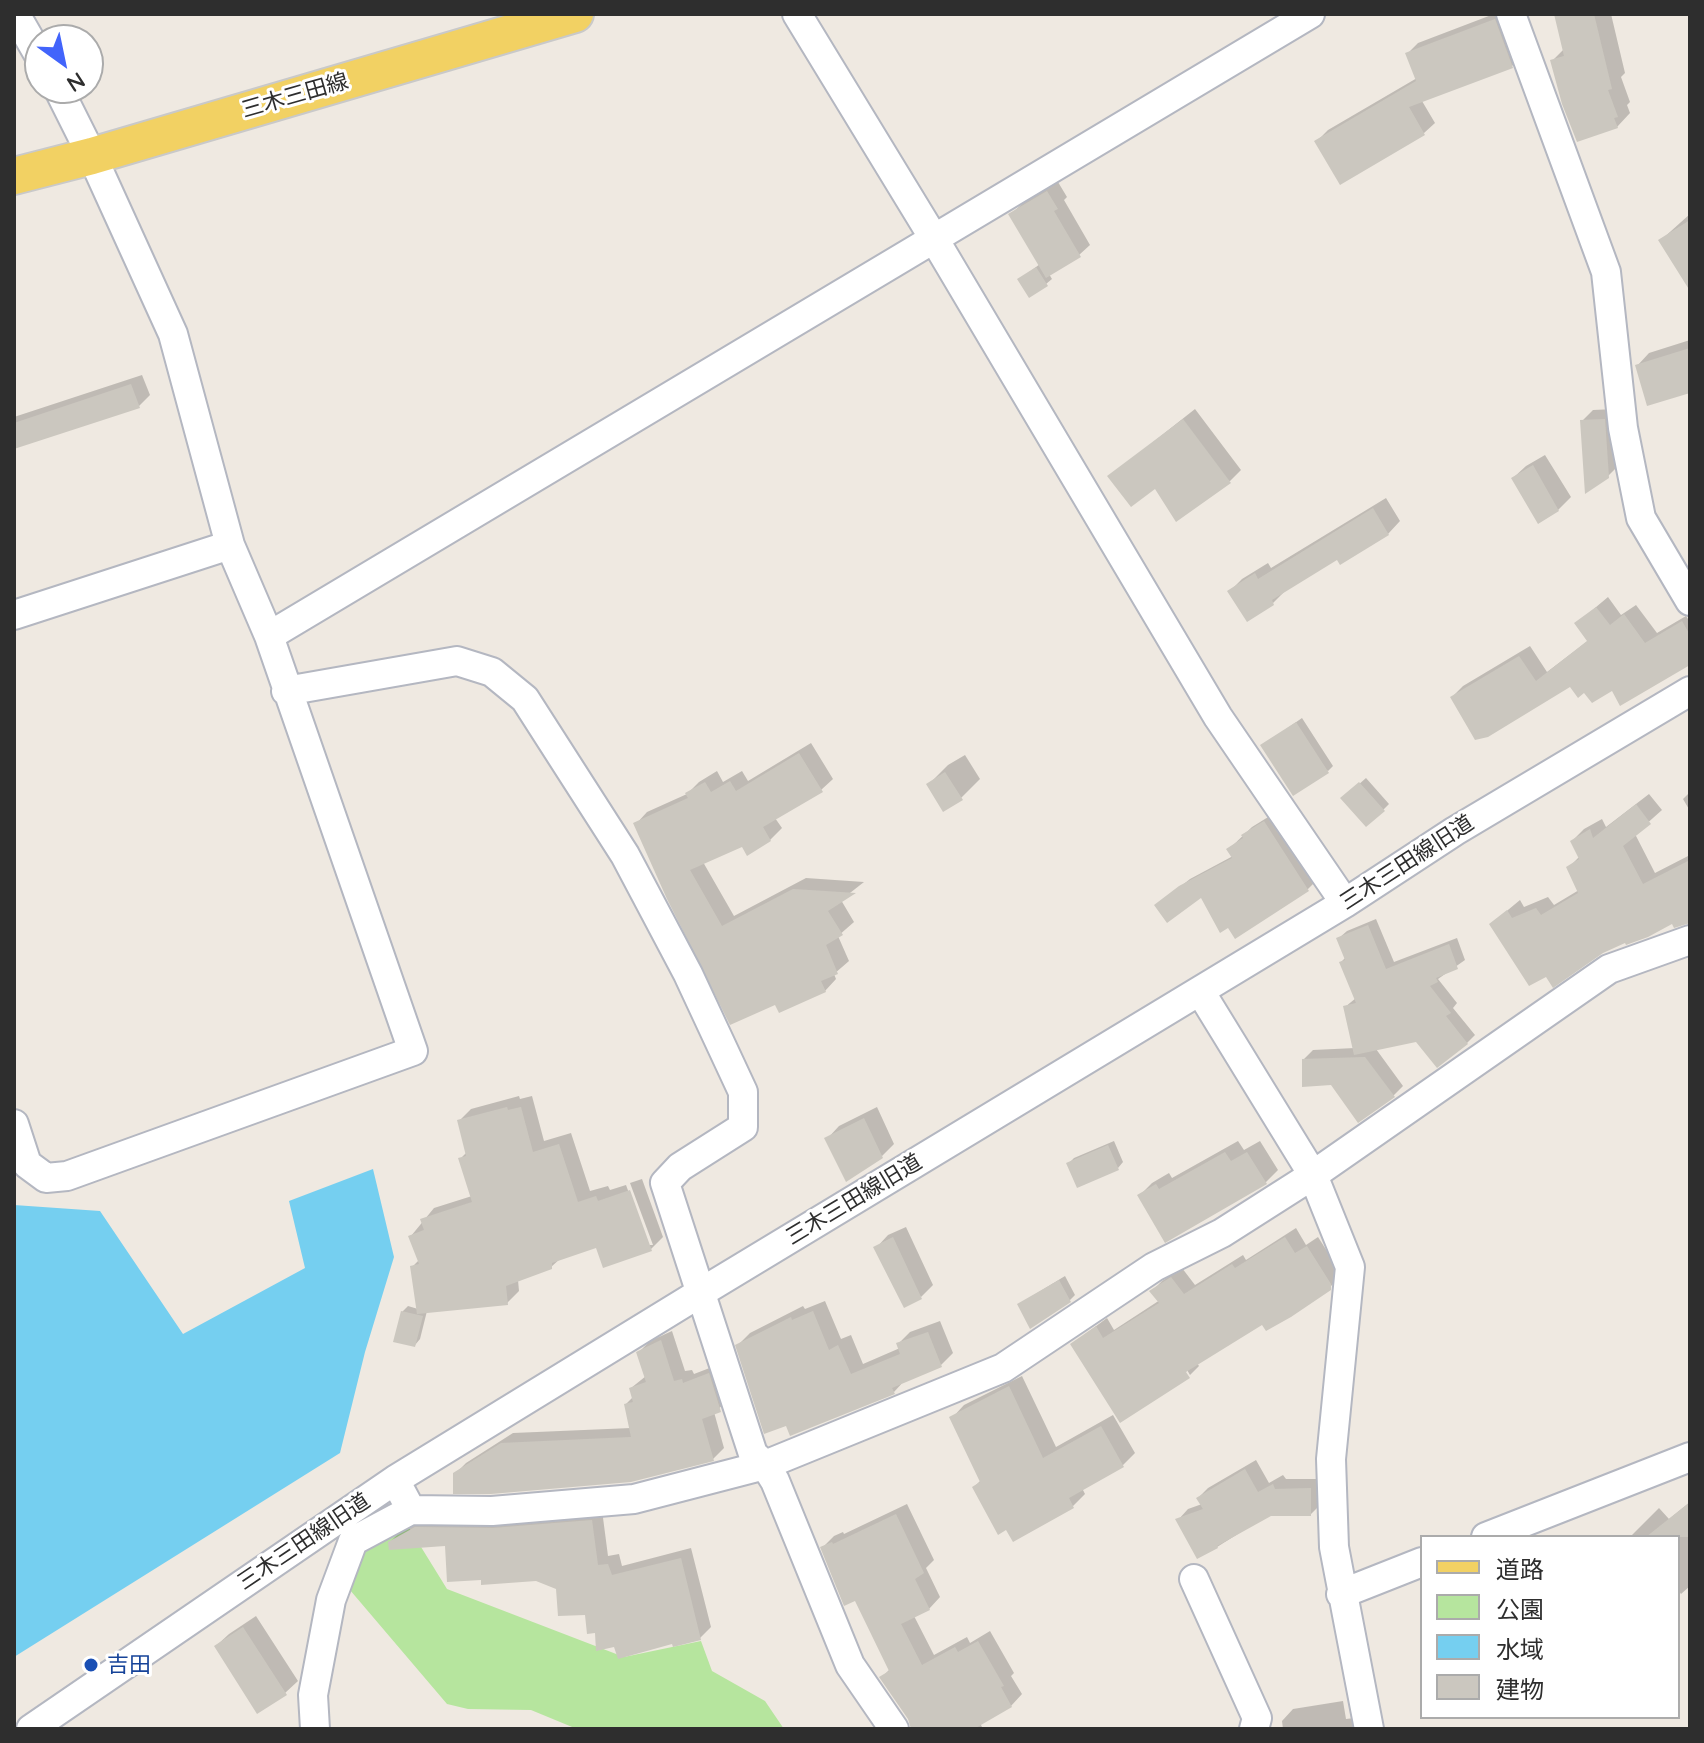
<!DOCTYPE html>
<html>
<head>
<meta charset="utf-8">
<style>
	body { margin:0 }
	#map { position:relative; width:1704px; height:1743px; overflow:hidden; background:#efe9e1; font-family:Quicksand,"Noto Sans JP",sans-serif }
	canvas { display:block }
	.frame { position:absolute; inset:0; border:16px solid #2e2e2e; pointer-events:none }
	.legend { position:absolute; left:1420px; top:1535px; width:260px; height:184px; box-sizing:border-box; background:#fff; border:2px solid #ababab; margin:0; padding:10px 14px; list-style:none; font-size:24px; color:#2e2e2e }
	.legend li { display:flex; align-items:center; gap:16px; height:40px }
	.legend b { width:40px; border:2px solid #ababab }
	.north { position:absolute; left:24px; top:24px; width:80px; height:80px; box-sizing:border-box; background:#fff; border:2px solid #ababab; border-radius:50%; rotate:147deg; font-size:22px; font-weight:700; line-height:32px; text-align:center; color:#2e2e2e }
	.north::after { content:''; display:block; margin:auto; width:28px; height:36px; background:#4264fb; clip-path:polygon(50% 0,100% 100%,50% 72%,0 100%) }
</style>
</head>
<body>
<div id="map">
<canvas width="1704" height="1743"></canvas>
<div class="frame"></div>
<ul class="legend">
<li><b style="height:10px;background:#f2d163"></b>道路</li>
<li><b style="height:22px;background:#b6e59e"></b>公園</li>
<li><b style="height:22px;background:#75cff0"></b>水域</li>
<li><b style="height:22px;background:#cbc7bf"></b>建物</li>
</ul>
<div class="north">N</div>
</div>
<script>
const context = document.querySelector('canvas').getContext('2d');
context.lineJoin = 'round';
function paint(path, color) { context.fillStyle = color; context.fill(path, 'evenodd'); }
const poly = rows => new Path2D(rows.map(r => 'M' + r).join(''));
function strokePath(path, color, width, dash) { context.strokeStyle = color; context.lineWidth = width; context.lineCap = dash ? 'butt' : 'round'; context.setLineDash(dash || []); context.stroke(path); }
function label(font, color, halo, rows, align = 'center') {
  context.font = font + ' Quicksand,"Noto Sans JP",sans-serif'; context.lineWidth = 6; context.setLineDash([]); context.textBaseline = 'middle'; context.strokeStyle = halo; context.fillStyle = color; for (const [text, x, y, turn = 0] of rows) {
    context.save(); context.translate(x, y); context.rotate((+turn || 0) * Math.PI / 180); context.textAlign = isNaN(turn) ? turn : align; if (halo) context.strokeText(text, 0, 0); context.fillText(text, 0, 0); context.restore();
  }
}
const green = poly([
	[405,1521,447,1589,624,1657,701,1641,712,1671,765,1701,784,1729,577,1729,531,1710,468,1709,447,1704,344,1583,359,1553]
]);
const water = poly([
	[373,1169,394,1257,365,1352,340,1453,14,1657,14,1205,100,1211,183,1334,305,1268,289,1201]
]);
const shadow = poly([
	[1494,14,1507,14,1522,56,1512,66,1422,101,1435,123,1424,133,1317,141,1328,130,1417,78,1408,53,1418,43],
	[1556,14,1611,14,1625,73,1621,77,1630,102,1627,105,1630,113,1617,127,1552,61,1564,49],
	[1058,182,1067,197,1064,200,1090,245,1079,255,1049,274,1052,279,1046,284,1020,279,1040,264,1011,214,1022,204],
	[1690,214,1690,258,1661,240],
	[1690,340,1690,391,1637,366,1649,353],
	[142,375,150,395,139,406,14,447,14,417],
	[1195,409,1241,470,1230,481,1110,476],
	[1615,409,1618,466,1607,477,1582,421,1593,410],
	[1545,455,1571,497,1558,510,1513,478,1526,466],
	[1386,498,1400,521,1388,534,1338,557,1285,591,1273,603,1230,591,1242,579,1268,563,1271,568],
	[1608,597,1621,615,1636,605,1657,633,1686,616,1690,622,1690,663,1612,688,1585,690,1571,684,1452,697,1463,686,1530,646,1547,672,1589,640,1577,623],
	[1302,718,1333,766,1328,771,1263,745],
	[811,743,833,779,821,790,775,818,782,828,770,840,743,844,703,862,734,916,806,878,864,882,841,900,854,922,838,936,849,961,834,974,836,979,825,991,780,1010,636,824,647,812,687,794,699,782,717,771,723,782,742,771,748,781],
	[965,755,980,779,961,798,929,784,948,765],
	[1366,778,1389,804,1383,810,1349,793],
	[1690,792,1690,811,1683,799],
	[1649,794,1662,810,1635,834,1655,873,1690,855,1690,923,1673,921,1546,974,1491,924,1520,900,1524,907,1548,897,1554,905,1579,890,1568,868,1580,856,1572,841,1584,829,1602,819,1606,827],
	[1273,814,1316,881,1308,889,1272,912,1201,896,1157,905,1190,879,1233,856,1228,850,1252,827],
	[1376,919,1394,962,1457,938,1465,960,1438,979,1457,1003,1453,1008,1475,1035,1467,1043,1417,1040,1376,1049,1403,1086,1393,1096,1332,1083,1304,1059,1313,1050,1355,1048,1345,1007,1356,998,1341,962,1346,957,1339,938,1347,931],
	[519,1096,520,1099,532,1096,544,1141,571,1133,590,1191,608,1186,610,1190,626,1185,648,1245,653,1245,630,1183,642,1179,663,1237,651,1249,597,1246,561,1258,551,1267,518,1280,519,1291,507,1303,427,1311,420,1339,415,1345,402,1312,408,1306,418,1309,413,1266,419,1260,411,1236,434,1208,472,1196,460,1159,467,1152,459,1121,471,1109],
	[877,1107,894,1144,882,1156,827,1139,839,1126],
	[1114,1141,1123,1162,1118,1168,1068,1164,1074,1158],
	[1238,1141,1244,1150,1260,1141,1278,1170,1266,1182,1166,1240,1140,1195,1152,1183,1169,1173,1172,1178],
	[906,1227,933,1285,921,1297,876,1248,888,1235],
	[1296,1228,1306,1245,1318,1237,1341,1273,1340,1277,1329,1288,1262,1322,1197,1363,1199,1366,1190,1375,1183,1363,1072,1344,1107,1318,1114,1330,1160,1300,1152,1291,1162,1281,1182,1268,1195,1285,1243,1255,1246,1260],
	[1065,1276,1075,1295,1070,1300,1019,1304],
	[825,1301,841,1339,851,1335,863,1364,900,1348,898,1344,910,1332,940,1321,953,1353,941,1365,905,1380,894,1392,738,1345,750,1333,803,1306,805,1309],
	[672,1331,685,1371,692,1370,694,1374,720,1364,731,1399,714,1412,724,1448,713,1459,455,1474,466,1463,513,1433,631,1428,626,1404,634,1396,631,1388,646,1376,639,1352,650,1341],
	[1022,1376,1056,1447,1113,1415,1135,1453,1122,1466,1082,1488,1085,1494,1073,1506,974,1487,981,1480,952,1418,964,1405],
	[1256,1460,1269,1483,1283,1475,1286,1479,1321,1479,1321,1504,1311,1514,1270,1514,1217,1547,1178,1520,1188,1509,1202,1504,1198,1498,1208,1488],
	[1690,1502,1690,1586,1681,1594,1678,1590,1678,1537,1631,1536,1659,1508,1669,1519],
	[907,1504,934,1560,926,1568,940,1597,929,1609,914,1616,934,1655,967,1637,970,1643,990,1631,1014,1673,1011,1676,1022,1694,1011,1706,980,1723,983,1729,912,1729,910,1719,882,1677,890,1669,856,1598,823,1547,834,1536,843,1532,844,1534],
	[602,1510,608,1556,619,1554,622,1566,691,1548,711,1627,700,1638,615,1645,597,1631,587,1612,558,1588,447,1544,390,1542,401,1531,428,1517],
	[256,1616,298,1681,285,1693,216,1646,229,1634],
	[1343,1701,1346,1719,1363,1717,1366,1729,1283,1729,1282,1721,1293,1709]
]);
const building = poly([
	[1554,14,1594,14,1612,89,1608,90,1618,117,1614,118,1618,128,1577,142,1562,104,1550,60,1564,56],
	[1495,19,1513,68,1409,107,1425,135,1340,185,1314,141,1416,81,1405,53],
	[1047,191,1058,209,1054,211,1081,257,1046,278,1008,214],
	[1690,220,1690,291,1658,240],
	[1036,267,1048,286,1029,298,1017,279],
	[1690,348,1690,393,1647,406,1635,365],
	[131,384,140,408,14,449,14,423],
	[1183,419,1231,483,1176,522,1155,489,1131,507,1107,476],
	[1605,419,1609,478,1585,494,1580,420],
	[1533,465,1559,511,1538,524,1511,478],
	[1373,508,1389,535,1340,565,1337,560,1272,600,1274,605,1247,622,1227,591,1255,573,1258,579],
	[1596,607,1610,625,1624,614,1645,643,1682,621,1690,635,1690,665,1620,706,1612,691,1592,703,1584,693,1578,698,1570,687,1488,737,1475,740,1450,697,1519,656,1536,681,1587,641,1574,623],
	[1296,722,1329,773,1293,796,1260,745],
	[799,753,823,792,763,827,771,841,747,856,742,847,690,870,722,926,793,889,856,893,828,911,843,935,826,945,838,974,821,981,826,992,779,1013,775,1005,730,1025,667,899,633,823,688,798,685,793,705,782,711,792,730,781,736,791],
	[945,772,963,800,943,812,926,784],
	[1359,782,1385,811,1366,827,1340,798],
	[1636,804,1651,824,1623,846,1643,884,1690,860,1690,923,1674,928,1672,924,1648,937,1626,945,1625,943,1603,953,1553,988,1546,977,1529,986,1489,924,1507,910,1512,918,1536,908,1541,915,1578,893,1566,867,1579,859,1570,841,1590,829,1593,838],
	[1264,821,1309,891,1235,939,1228,928,1220,933,1201,898,1167,923,1154,905,1179,886,1232,858,1226,849,1243,838,1241,835],
	[1368,925,1386,969,1449,944,1458,969,1436,978,1438,982,1430,986,1451,1013,1446,1016,1468,1044,1437,1068,1416,1042,1354,1055,1343,1006,1356,1003,1339,962,1345,960,1336,938],
	[1365,1057,1395,1097,1358,1123,1331,1085,1302,1087,1302,1059],
	[507,1107,508,1110,521,1107,533,1152,559,1144,578,1202,596,1196,598,1201,630,1190,652,1251,603,1268,596,1248,552,1263,552,1269,506,1286,508,1305,417,1314,410,1266,419,1264,408,1236,424,1230,420,1219,472,1202,458,1158,466,1156,457,1120],
	[864,1118,883,1158,846,1182,824,1138],
	[1108,1145,1119,1170,1077,1188,1066,1163],
	[1225,1152,1231,1161,1247,1152,1267,1184,1165,1243,1137,1195,1156,1184,1159,1189],
	[893,1237,922,1299,904,1308,873,1247],
	[1285,1237,1295,1253,1307,1246,1331,1284,1331,1290,1291,1317,1266,1331,1262,1325,1186,1372,1190,1378,1120,1423,1070,1344,1096,1326,1103,1338,1159,1303,1149,1291,1171,1277,1184,1294,1232,1264,1235,1268],
	[1059,1280,1071,1302,1030,1329,1017,1304],
	[401,1311,423,1316,415,1347,393,1342],
	[813,1311,829,1350,838,1345,851,1374,900,1354,896,1343,928,1332,942,1367,892,1388,895,1394,790,1436,786,1426,764,1434,735,1345,791,1317,792,1320],
	[661,1340,674,1381,682,1379,683,1383,709,1373,721,1412,702,1419,714,1461,631,1482,491,1494,453,1494,453,1473,501,1443,631,1437,624,1404,633,1402,629,1388,646,1382,636,1352],
	[1009,1386,1043,1458,1101,1426,1124,1467,1069,1498,1074,1508,1013,1542,1006,1530,998,1535,972,1487,980,1482,949,1417],
	[1245,1469,1258,1492,1273,1484,1275,1489,1311,1488,1311,1516,1271,1516,1217,1546,1218,1548,1197,1559,1175,1519,1203,1509,1196,1498],
	[1690,1502,1690,1537,1646,1537],
	[896,1514,924,1573,915,1579,930,1610,901,1624,922,1665,955,1647,958,1652,978,1641,1004,1686,1001,1687,1012,1707,974,1729,911,1729,908,1719,879,1677,889,1671,855,1601,844,1606,820,1547,832,1542,833,1544],
	[592,1520,598,1565,608,1564,612,1575,681,1558,701,1640,673,1647,672,1644,618,1659,614,1647,596,1651,595,1633,587,1634,585,1615,558,1616,556,1589,536,1581,481,1585,481,1580,447,1582,445,1546,389,1550,388,1542,415,1527,493,1528],
	[243,1627,287,1695,257,1714,214,1646]
]);
const minor = poly([
	[797,14,933,237,1218,717,1345,903],
	[1511,14,1606,272,1623,428,1641,518,1690,601],
	[14,19,21,24,40,57],
	[14,615,230,545],
	[269,636,1310,14],
	[286,691,457,661,492,672,525,699,625,855,688,974,743,1092,743,1127,680,1167,665,1183,753,1454,765,1465,775,1481,850,1665,894,1729],
	[1200,991,1313,1175,1350,1267,1331,1459,1334,1547,1369,1729],
	[14,1124,27,1164,46,1178,67,1176,413,1051,269,636,230,545,173,334,92,156,58,88],
	[395,1480,411,1510,492,1511,634,1499,765,1465,1003,1368,1154,1267,1222,1233,1313,1175,1609,969,1690,940],
	[1486,1537,1690,1457],
	[1194,1579,1257,1718,1254,1729],
	[1341,1594,1422,1562],
	[31,1729,395,1480,700,1293,1345,903,1455,831,1690,691],
	[315,1729,313,1695,331,1600,353,1541,411,1510]
]);
const major = poly([
	[14,176,92,156,575,14]
]);
const markers = [
	[91,1665,8,"#1a4fb4"]
];
const streetNames = [
	["三木三田線",295,96,-16],
	["三木三田線旧道",1407,863,-33],
	["三木三田線旧道",854,1200,-31],
	["三木三田線旧道",304,1542,-34]
];
const transitNames = [
	["吉田",107,1665]
];
paint(green, '#b6e59e');
paint(water, '#75cff0');
paint(shadow, '#0003');
paint(building, '#cbc7bf');
strokePath(minor, '#b4b7c1', 32);
strokePath(major, '#c9c9c9', 40);
strokePath(minor, '#fff', 28);
strokePath(major, '#f2d163', 36);
for (const [x, y, r, color] of markers) { const dot = new Path2D(); dot.arc(x, y, r, 0, 2 * Math.PI); context.fillStyle = color; context.fill(dot); strokePath(dot, '#fff', 3); }
label('22px', '#2e2e2e', '#fff', streetNames);
label('22px', '#164399', '#fff', transitNames, 'left');
</script>
</body>
</html>
